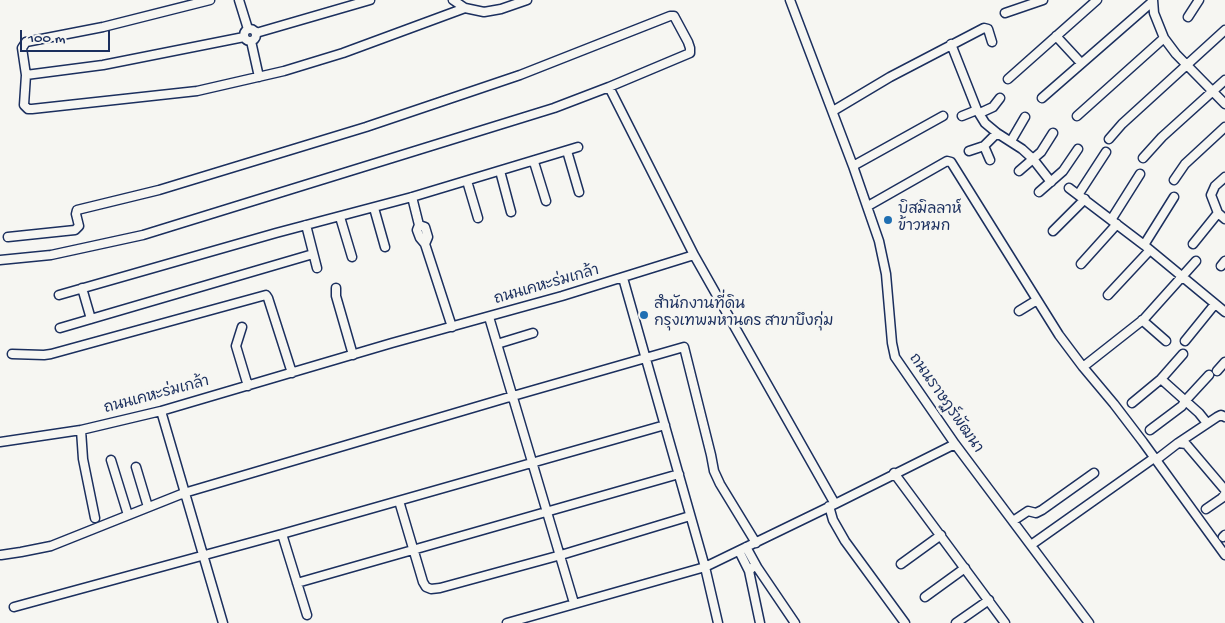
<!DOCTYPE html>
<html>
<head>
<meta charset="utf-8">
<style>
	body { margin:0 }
	#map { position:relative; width:1225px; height:623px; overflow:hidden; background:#f6f6f2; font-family:"Gochi Hand",sans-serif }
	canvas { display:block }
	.scale { position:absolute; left:20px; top:30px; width:90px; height:22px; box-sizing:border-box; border:2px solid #1b2f5e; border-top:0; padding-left:6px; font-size:15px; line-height:18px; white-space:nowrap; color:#1b2f5e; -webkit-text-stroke:4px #f6f6f2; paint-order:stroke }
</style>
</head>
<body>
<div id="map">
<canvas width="1225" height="623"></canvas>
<div class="scale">100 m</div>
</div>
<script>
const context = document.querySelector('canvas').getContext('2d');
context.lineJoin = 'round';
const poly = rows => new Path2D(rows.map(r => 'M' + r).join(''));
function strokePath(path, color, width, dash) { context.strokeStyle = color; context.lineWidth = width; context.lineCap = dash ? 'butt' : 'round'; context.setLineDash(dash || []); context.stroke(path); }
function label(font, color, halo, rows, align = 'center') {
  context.font = font + ' "Gochi Hand","Playpen Sans Thai",sans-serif'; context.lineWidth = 5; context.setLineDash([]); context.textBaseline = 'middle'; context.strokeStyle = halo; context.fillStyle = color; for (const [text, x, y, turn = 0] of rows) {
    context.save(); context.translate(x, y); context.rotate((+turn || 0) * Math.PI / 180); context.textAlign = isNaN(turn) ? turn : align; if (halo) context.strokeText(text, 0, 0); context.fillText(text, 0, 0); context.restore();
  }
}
const minor = poly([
	[210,0,103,27,26,42,22,48,26,75,24,105,28,109,32,109,197,91,284,71,343,53,465,8],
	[239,0,248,29],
	[453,0,465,8,484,12,501,9,527,0],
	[790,0,853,166,879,241,886,274,892,343,895,357,955,444,1089,623],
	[1153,0,1154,13,1164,38,1176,54,1225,104],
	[1005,13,1043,0],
	[1188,17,1199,0],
	'244 35a6 6 0 1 1 12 0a6 6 0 1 1-12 0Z',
	[256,33,370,0],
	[1056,36,1081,63],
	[251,41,259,77],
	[951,44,977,110,985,123,997,133,1022,149,1033,159,1051,182],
	[26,75,103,65,244,37],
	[1008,79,1097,0],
	[1042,98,1152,2],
	[833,111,890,77,984,28,988,29,992,42],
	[980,113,993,107,1000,98],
	[962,116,977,110],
	[1077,116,1164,38],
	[1109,139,1122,124,1225,30],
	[1011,141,1025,117],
	[567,151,579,192],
	[969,151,984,146],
	[1143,158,1162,137,1225,80],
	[990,160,984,146,997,133],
	[534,162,546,201],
	[853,166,943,116],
	[500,171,511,212],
	[1019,171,1041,152,1053,133],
	[1225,177,1215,186,1211,195,1218,213,1225,219],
	[1174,180,1185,164,1225,127],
	[467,181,478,218],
	[1069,188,1144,245,1225,312],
	[1039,192,1063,171,1078,149],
	[1078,195,1106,152],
	[412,197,419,225,417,230,420,238,425,244,452,327],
	[868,206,947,161,951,162,1059,335,1083,367,1114,404,1143,442,1225,555],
	[374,208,385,247],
	[340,217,352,257],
	[1111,220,1140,174],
	[306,225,317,268],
	[419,225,425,227,428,237,425,244],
	[1053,231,1085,199],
	[8,237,75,230,79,226,76,214,77,210,159,190,366,127,520,75,670,16,674,16,688,42,690,48,690,53,609,87],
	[1193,244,1218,213],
	[1144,245,1174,197],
	[0,260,51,255,143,235,554,108,609,87,694,255],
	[1081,264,1117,224],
	[1221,266,1225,261],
	[623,278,705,567,718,623],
	[82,288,91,319],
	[336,288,336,296,353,355],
	[59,295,276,233,412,197,578,147],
	[1108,295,1150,250],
	[1019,311,1037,300],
	[489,317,574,603],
	[1142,320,1166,341],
	[242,327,236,346,248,386],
	[60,328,313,254],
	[1185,341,1215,304],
	[497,344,533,333],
	[12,354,44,355,51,354,266,295,268,298,292,373],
	[1083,367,1144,319,1196,261],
	[1217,371,1225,362],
	[1161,379,1199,413,1207,423],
	[1132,403,1161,379,1183,354],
	[161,411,223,623],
	[81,430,83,459,95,518],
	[1150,430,1182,406,1185,401,1209,375],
	[0,442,81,430,161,411,392,343,562,296,694,255,835,504,955,444],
	[1178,443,1217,417,1221,415,1225,417],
	[111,460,128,515],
	[1156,460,1178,443,1186,444,1225,490],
	[136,467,148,507],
	[894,473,1005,623],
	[399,501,423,582,426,587,431,589,440,588,561,555,690,516],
	[829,506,833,520,845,541,905,623],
	[1206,509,1222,498,1225,494],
	[1013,521,1028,511,1036,513,1042,510,1094,473],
	[282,534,307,615],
	[1223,537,1225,535],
	[1031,545,1154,458],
	[746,547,757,567],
	[739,551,749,571],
	[1,555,21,552,51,546,184,493,513,396,684,347,711,455,714,471,720,484,756,543],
	[901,564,941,535],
	[297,583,679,474],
	[925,597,965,568],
	[14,607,282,534,665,425],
	[507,623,705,567,835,504],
	[760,623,749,571,753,567,757,567,795,623],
	[956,623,989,600]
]);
const markers = [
	[888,220,5,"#1f6fb2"],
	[644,315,5,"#1f6fb2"]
];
const poiNames = [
	["บิสมิลลาห์",898,211],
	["ข้าวหมก",898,228],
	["สำนักงานที่ดิน",654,306],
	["กรุงเทพมหานคร สาขาบึงกุ่ม",654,323]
];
const streetNames = [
	["ถนนเคหะร่มเกล้า",547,286,-16],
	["ถนนเคหะร่มเกล้า",157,396,-15],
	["ถนนราษฏร์พัฒนา",945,404,55]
];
strokePath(minor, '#1b2f5e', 11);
strokePath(minor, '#f6f6f2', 8);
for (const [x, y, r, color] of markers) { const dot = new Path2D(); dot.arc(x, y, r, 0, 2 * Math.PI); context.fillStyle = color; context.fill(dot); strokePath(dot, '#f6f6f2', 2); }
label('15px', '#1b2f5e', '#f6f6f2', poiNames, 'left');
label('15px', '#1b2f5e', '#f6f6f2', streetNames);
</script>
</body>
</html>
